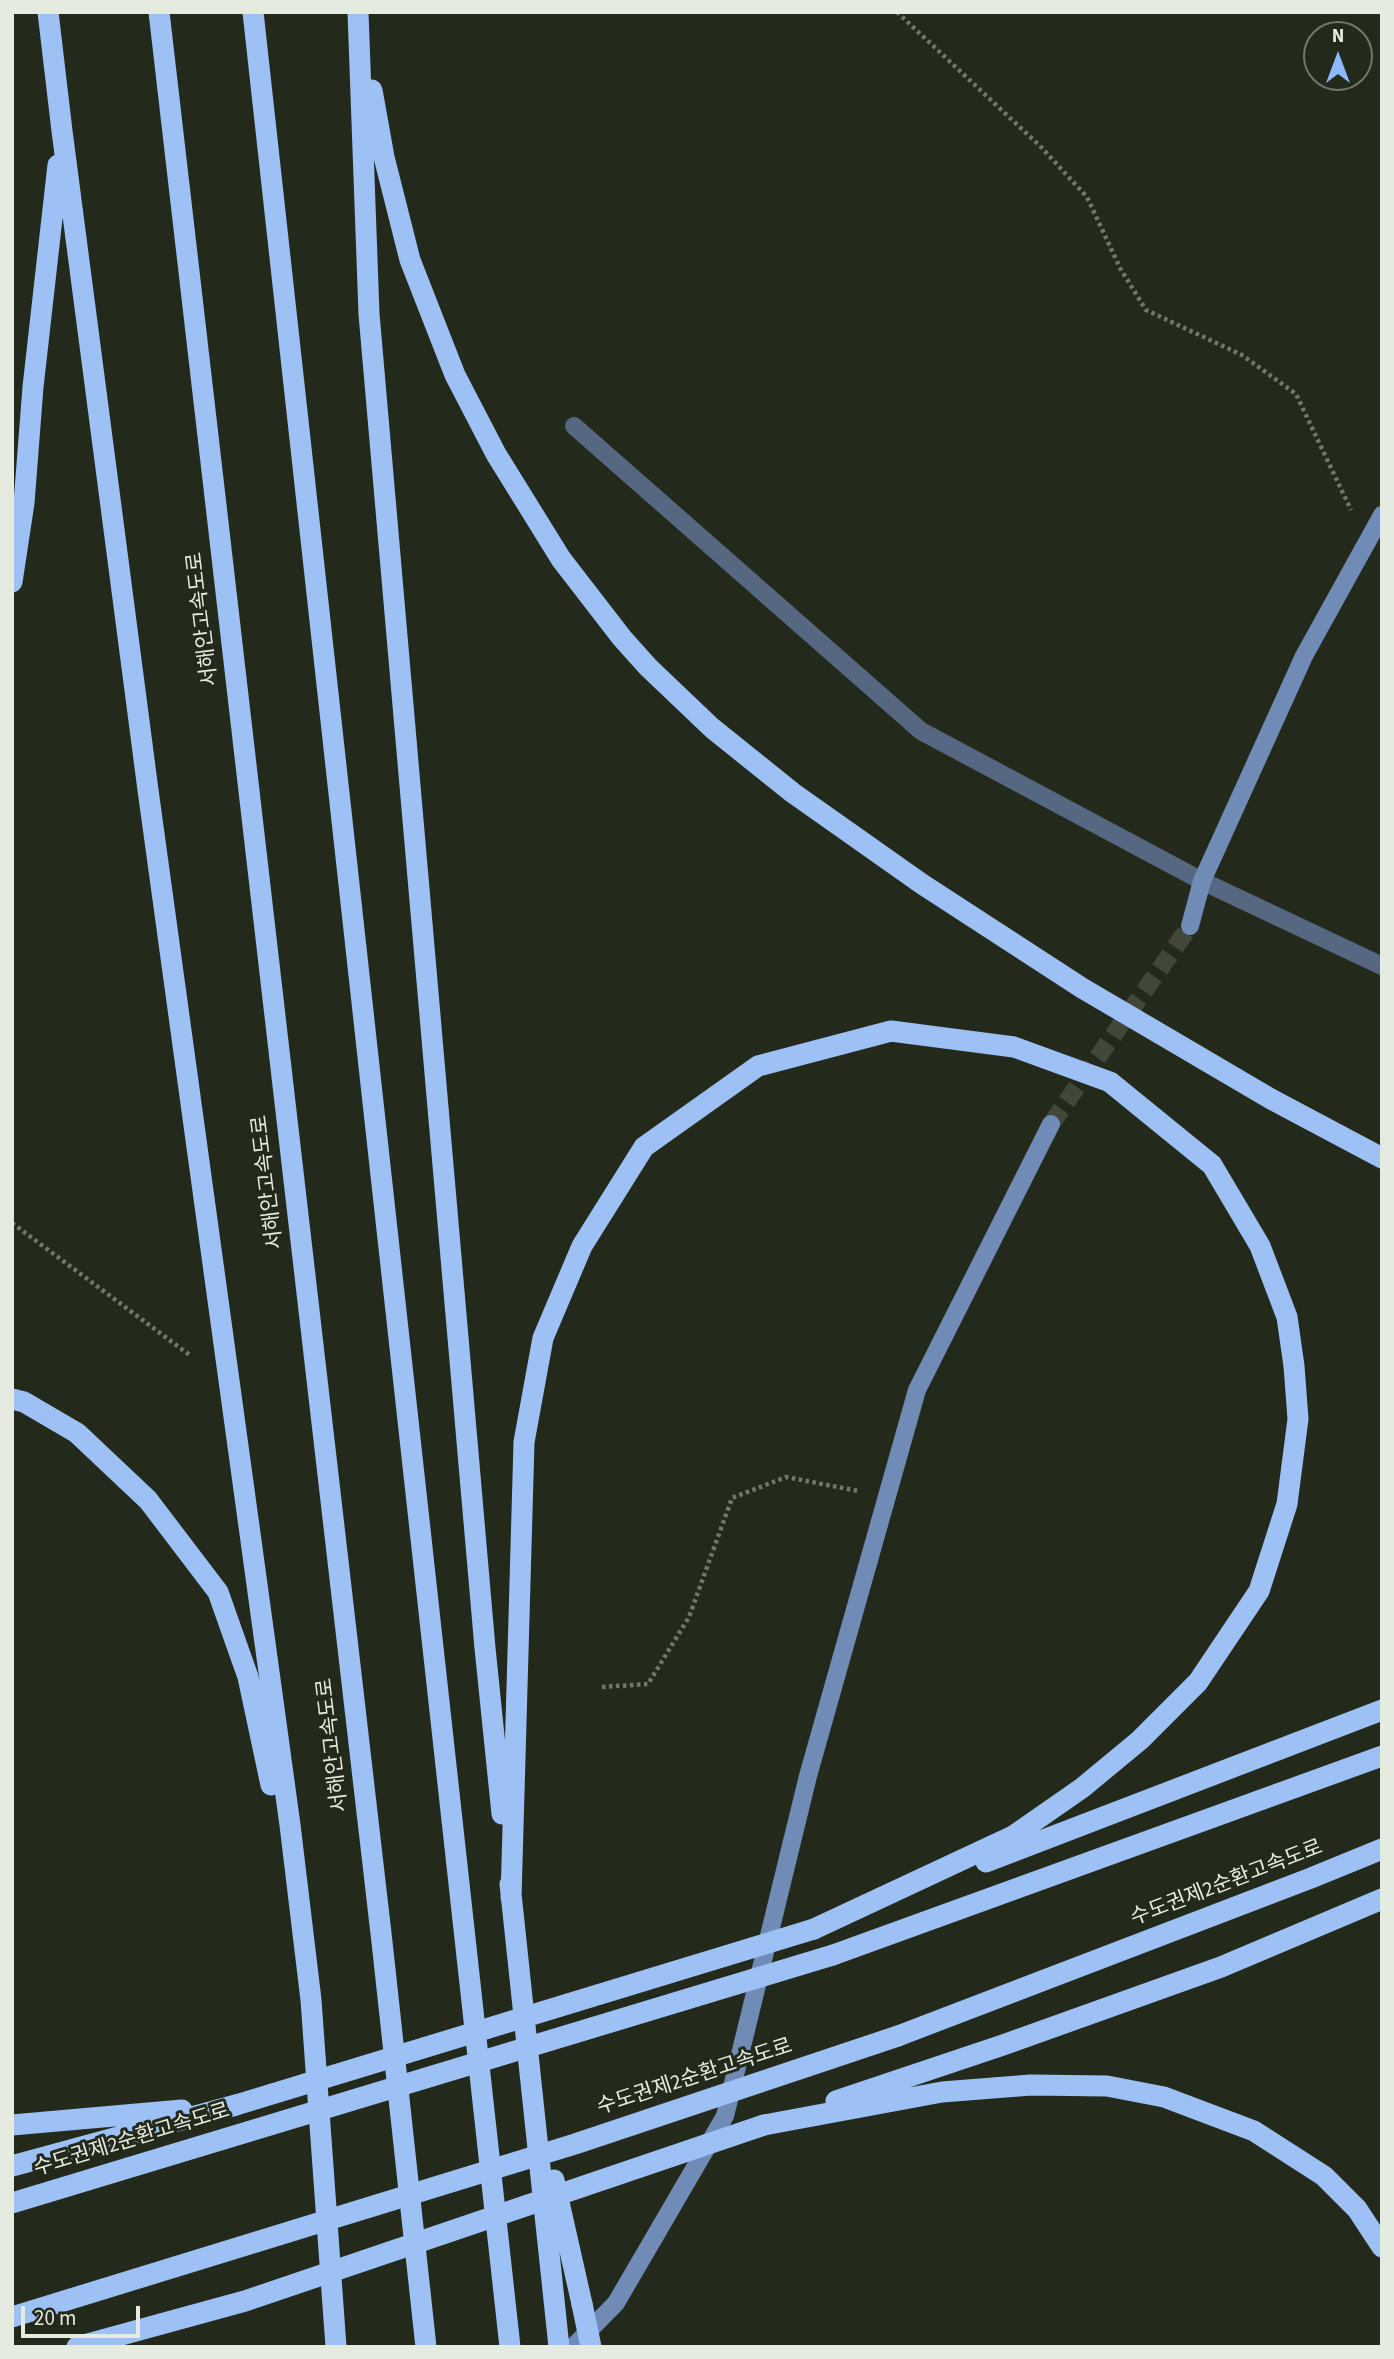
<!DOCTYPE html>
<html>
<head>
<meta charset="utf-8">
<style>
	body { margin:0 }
	#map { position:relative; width:1394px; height:2359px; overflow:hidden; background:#242a1b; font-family:"Source Sans 3",sans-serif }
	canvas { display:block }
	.frame { position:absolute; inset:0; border:14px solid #e6ebe1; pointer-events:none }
	.north { position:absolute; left:1303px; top:21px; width:70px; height:70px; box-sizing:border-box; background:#242a1b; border:2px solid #72776a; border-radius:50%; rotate:0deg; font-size:19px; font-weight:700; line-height:28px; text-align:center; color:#e6ebe1 }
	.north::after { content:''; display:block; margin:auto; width:24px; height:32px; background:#8db9fc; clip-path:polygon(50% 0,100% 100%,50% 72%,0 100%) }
	.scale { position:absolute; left:21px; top:2306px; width:119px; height:32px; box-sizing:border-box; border:4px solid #e6ebe1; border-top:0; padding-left:9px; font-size:21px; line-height:24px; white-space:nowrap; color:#e6ebe1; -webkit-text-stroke:5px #242a1b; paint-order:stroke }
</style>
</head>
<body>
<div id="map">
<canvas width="1394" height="2359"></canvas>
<div class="frame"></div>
<div class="north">N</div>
<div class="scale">20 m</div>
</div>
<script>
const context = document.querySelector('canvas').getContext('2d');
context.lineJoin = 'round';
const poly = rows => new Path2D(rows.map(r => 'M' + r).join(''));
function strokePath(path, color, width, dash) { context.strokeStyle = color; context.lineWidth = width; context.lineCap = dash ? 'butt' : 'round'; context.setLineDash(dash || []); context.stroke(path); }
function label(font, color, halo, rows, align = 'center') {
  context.font = font + ' "Source Sans 3","Noto Sans KR",sans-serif'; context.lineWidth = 6; context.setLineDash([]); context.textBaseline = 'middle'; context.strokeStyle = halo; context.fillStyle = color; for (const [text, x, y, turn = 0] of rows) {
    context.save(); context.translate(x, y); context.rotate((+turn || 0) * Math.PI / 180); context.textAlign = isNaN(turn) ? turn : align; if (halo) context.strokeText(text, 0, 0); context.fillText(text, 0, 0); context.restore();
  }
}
const secondaryTunnel = poly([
	[1051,1124,1190,926]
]);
const path = poly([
	[897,12,1041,147,1087,197,1120,268,1146,310,1242,355,1296,394,1351,510],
	[12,1223,191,1356],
	[602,1687,648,1684,689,1617,732,1498,786,1477,858,1491]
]);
const lane = poly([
	[574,426,921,731,1202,881,1382,966]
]);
const secondary = poly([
	[1190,926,1202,881,1304,656,1382,515],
	[573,2347,616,2303,725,2116,808,1776,917,1390,1051,1124]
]);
const highway = poly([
	[48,12,62,131,148,790,290,1825,311,2000,336,2347],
	[159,12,382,1942,426,2347],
	[253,12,510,2347],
	[358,12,369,314,485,1648,502,1814],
	[372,90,384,157,410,260,455,375,496,454,561,559,622,638,648,667,712,728,793,793,922,884,1082,988,1271,1099,1382,1158],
	[12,582,24,503,33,387,58,165],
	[12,1399,24,1402,77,1433,148,1500,218,1592,248,1677,271,1785],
	[986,1862,1382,1710],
	[510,1884,559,2347],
	[511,1898,524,1442,543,1338,582,1246,644,1147,758,1066,891,1031,1014,1047,1110,1082,1212,1165,1260,1246,1287,1317,1294,1366,1298,1419,1287,1504,1259,1591,1198,1682,1140,1740,1082,1788,1013,1836,814,1929],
	[833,1955,1382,1756],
	[898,2036,1311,1878,1382,1849],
	[836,2101,1003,2045,1221,1967,1382,1899],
	[12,2125,182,2110],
	[764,2125,942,2092,1031,2085,1107,2086,1164,2097,1254,2131,1324,2176,1357,2209,1382,2247],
	[12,2166,236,2105],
	[554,2180,582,2304]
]);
const highwayBridge = poly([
	[236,2105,814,1929],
	[12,2203,833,1955],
	[582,2304,591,2347],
	[12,2317,575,2144,898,2036],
	[77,2347,245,2301,764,2125]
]);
const streetNames = [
	["서해안고속도로",204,619,-97],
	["서해안고속도로",269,1182,-97],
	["서해안고속도로",334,1745,-97],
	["수도권제2순환고속도로",1227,1884,-21],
	["수도권제2순환고속도로",695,2078,-18],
	["수도권제2순환고속도로",132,2141,-17]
];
strokePath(secondaryTunnel, '#414739', 18, [18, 9]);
strokePath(path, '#71776a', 4.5, [3.5, 3.5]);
strokePath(lane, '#566782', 18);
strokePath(secondary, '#6f8bb6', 18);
strokePath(highway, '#9dc0f5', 21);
strokePath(highwayBridge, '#9dc0f5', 21);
label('21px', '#e6ebe1', '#242a1b', streetNames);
</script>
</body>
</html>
